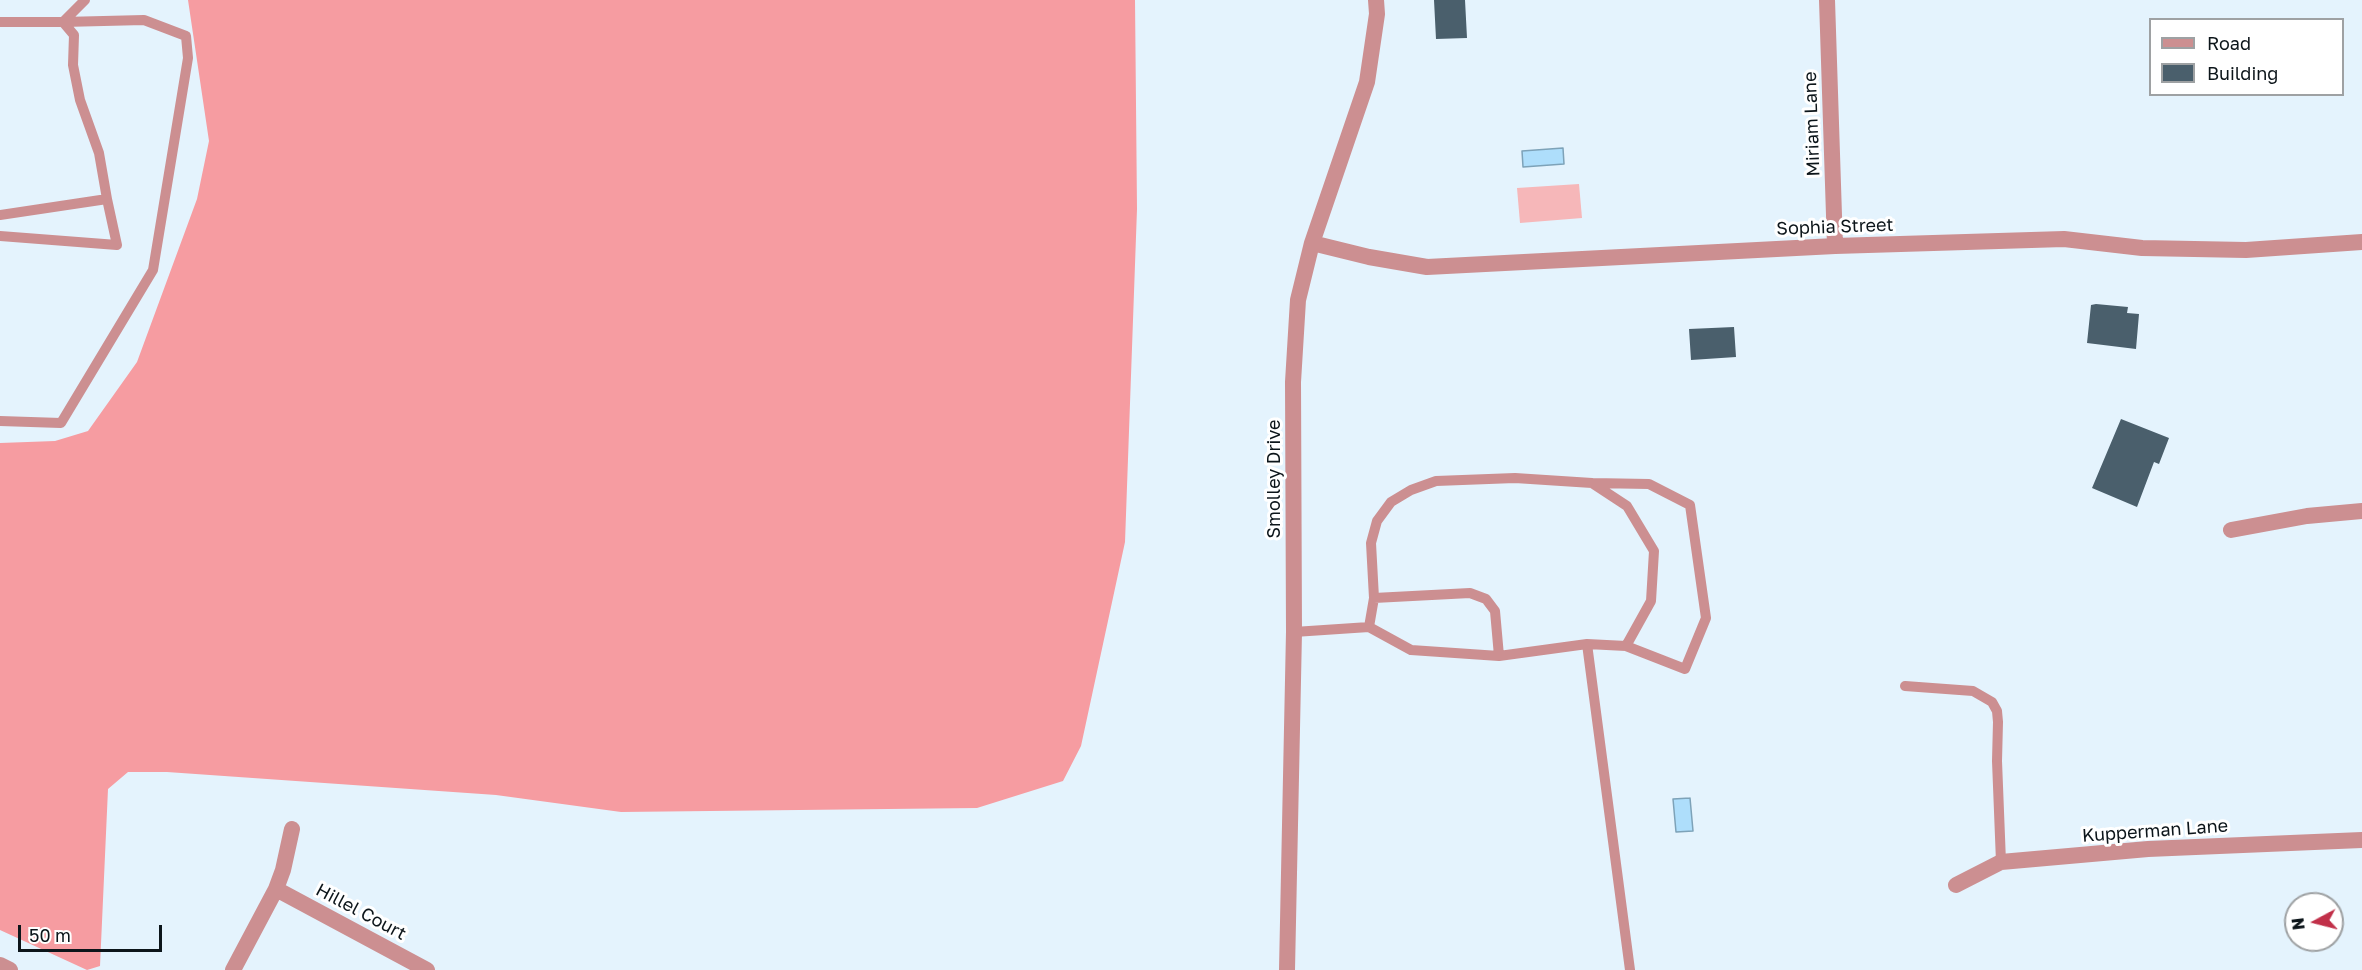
<!DOCTYPE html>
<html>
<head>
<meta charset="utf-8">
<style>
	body { margin:0 }
	#map { position:relative; width:2362px; height:970px; overflow:hidden; background:#e4f3fd; font-family:"Golos Text",sans-serif }
	canvas { display:block }
	.legend { position:absolute; left:2149px; top:18px; width:195px; height:78px; box-sizing:border-box; background:#fff; border:2px solid #9ea1a3; margin:0; padding:8px 10px; list-style:none; font-size:18px; color:#0c151a }
	.legend li { display:flex; align-items:center; gap:12px; height:30px }
	.legend b { width:30px; border:2px solid #9ea1a3 }
	.north { position:absolute; left:2284px; top:892px; width:60px; height:60px; box-sizing:border-box; background:#fff; border:2px solid #9ea1a3; border-radius:50%; rotate:263deg; font-size:16px; font-weight:700; line-height:24px; text-align:center; color:#0c151a }
	.north::after { content:''; display:block; margin:auto; width:21px; height:27px; background:#c13049; clip-path:polygon(50% 0,100% 100%,50% 72%,0 100%) }
	.scale { position:absolute; left:18px; top:925px; width:144px; height:27px; box-sizing:border-box; border:3px solid #0c151a; border-top:0; padding-left:8px; font-size:18px; line-height:21px; white-space:nowrap; color:#0c151a; -webkit-text-stroke:4px #fff; paint-order:stroke }
</style>
</head>
<body>
<div id="map">
<canvas width="2362" height="970"></canvas>
<ul class="legend">
<li><b style="height:8px;background:#cc8f91"></b>Road</li>
<li><b style="height:16px;background:#4a5f6c"></b>Building</li>
</ul>
<div class="north">N</div>
<div class="scale">50 m</div>
</div>
<script>
const context = document.querySelector('canvas').getContext('2d');
context.lineJoin = 'round';
function paint(path, color) { context.fillStyle = color; context.fill(path, 'evenodd'); }
const poly = rows => new Path2D(rows.map(r => 'M' + r).join(''));
function strokePath(path, color, width, dash) { context.strokeStyle = color; context.lineWidth = width; context.lineCap = dash ? 'butt' : 'round'; context.setLineDash(dash || []); context.stroke(path); }
function label(font, color, halo, rows, align = 'center') {
  context.font = font + ' "Golos Text",sans-serif'; context.lineWidth = 6; context.setLineDash([]); context.textBaseline = 'middle'; context.strokeStyle = halo; context.fillStyle = color; for (const [text, x, y, turn = 0] of rows) {
    context.save(); context.translate(x, y); context.rotate((+turn || 0) * Math.PI / 180); context.textAlign = isNaN(turn) ? turn : align; if (halo) context.strokeText(text, 0, 0); context.fillText(text, 0, 0); context.restore();
  }
}
const green = poly([
	[1579,184,1582,218,1520,223,1517,188]
]);
const forest = poly([
	[188,0,1135,0,1137,209,1125,542,1081,746,1063,781,977,808,621,812,496,795,167,772,128,772,108,789,100,966,87,970,0,930,0,443,55,441,88,431,137,362,197,199,209,141]
]);
const water = poly([
	[1563,148,1564,164,1523,167,1522,151,1563,148],
	[1690,798,1693,831,1676,832,1673,799,1690,798]
]);
const building = poly([
	[1434,0,1465,0,1467,38,1436,39],
	[2096,304,2128,307,2127,313,2139,314,2136,349,2087,343,2091,305],
	[1734,327,1736,357,1691,360,1689,329],
	[2121,419,2169,438,2159,464,2154,462,2137,507,2092,488]
]);
const service = poly([
	[0,22,63,22,85,0],
	[0,215,107,199,99,153,80,100,73,65,74,35,63,22],
	[0,236,117,245,107,199],
	[0,421,61,423,153,270,188,58,186,36,144,20,63,22],
	[1592,483,1649,484,1690,505,1706,618,1685,669,1626,646],
	[1374,598,1470,593,1486,599,1495,611,1499,656],
	[1294,632,1369,627,1411,650,1499,656,1587,644,1626,646,1651,601,1654,551,1627,506,1592,483,1515,478,1436,481,1411,490,1391,502,1377,521,1371,543,1374,598,1369,627],
	[1587,644,1630,970],
	[1905,686,1973,691,1992,702,1997,711,1998,722,1997,761,2001,862]
]);
const minor = poly([
	[1827,0,1835,246],
	[1312,243,1369,257,1427,267,1835,246,2064,239,2142,248,2246,250,2362,242],
	[2231,530,2307,516,2362,511],
	[1956,885,2001,862,2148,849,2362,840],
	[276,889,427,970],
	[233,970,276,889,283,870,292,829],
	[1287,970,1294,632,1293,382,1298,300,1312,243,1367,82,1377,14,1376,0]
]);
const tertiary = poly([
	[0,965,10,970]
]);
const streetNames = [
	["Miriam Lane",1812,124,-92],
	["Sophia Street",1835,227,-2],
	["Smolley Drive",1274,479,-90],
	["Kupperman Lane",2155,831,-4],
	["Hillel Court",361,912,28]
];
paint(green, '#f6b7b9');
paint(forest, '#f69ca1');
paint(water, '#aedefb');
strokePath(water, '#7da2b8', 1.5);
paint(building, '#4a5f6c');
strokePath(service, '#cc8f91', 10);
strokePath(minor, '#cc8f91', 16);
strokePath(tertiary, '#cc8f91', 16);
label('18px', '#0c151a', '#fff', streetNames);
</script>
</body>
</html>
